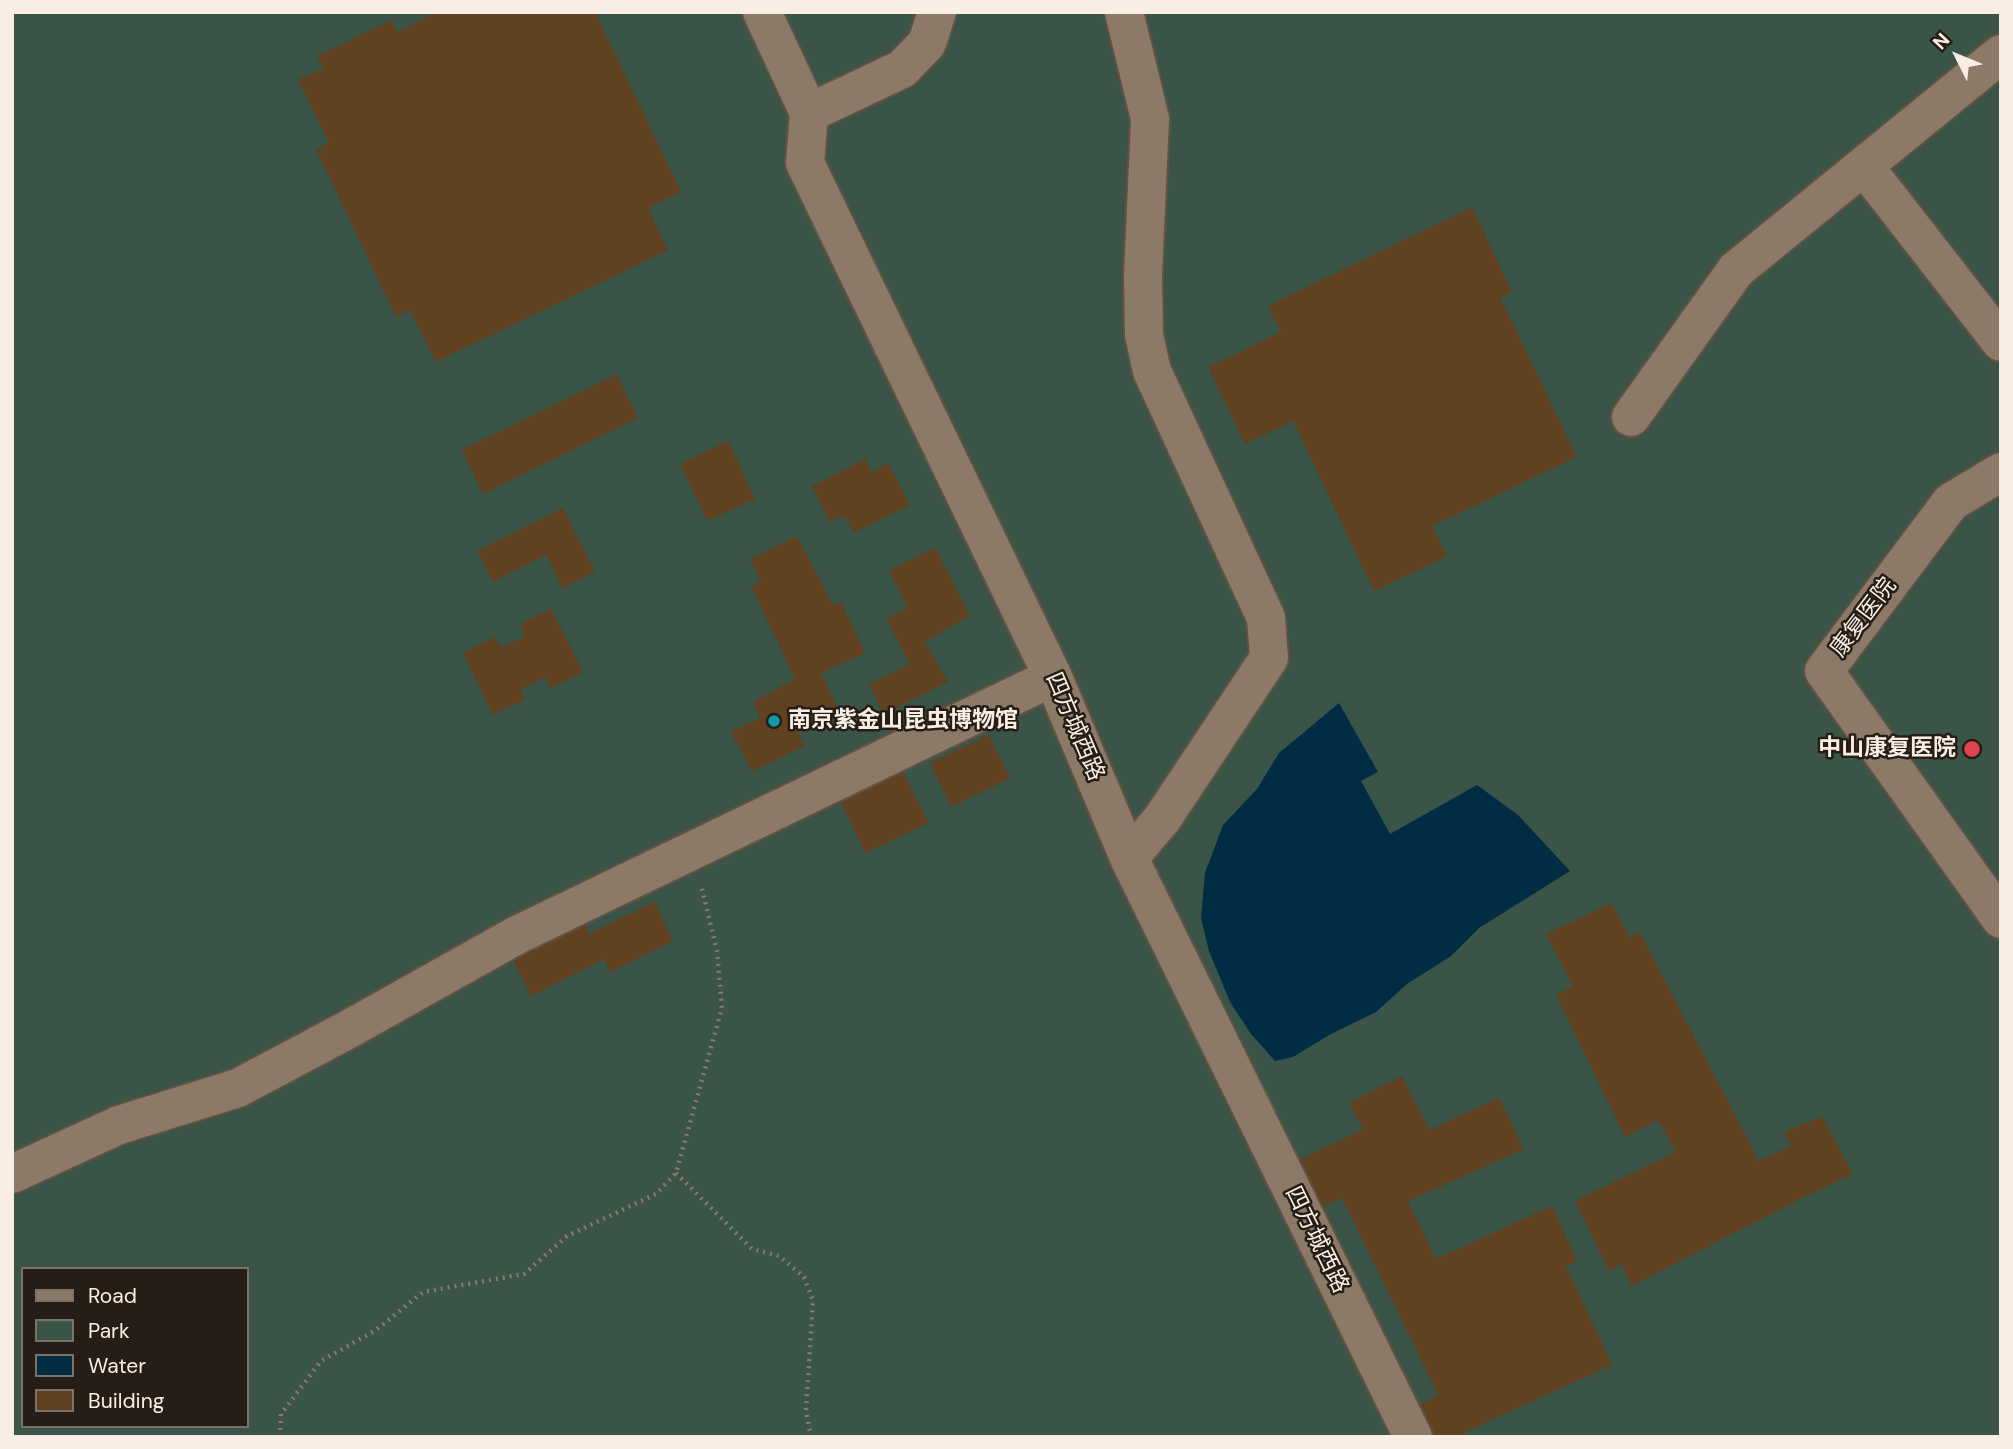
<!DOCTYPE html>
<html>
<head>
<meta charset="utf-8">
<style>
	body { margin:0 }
	#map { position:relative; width:2013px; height:1449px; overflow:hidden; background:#453424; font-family:"DM Sans",sans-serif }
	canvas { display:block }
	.frame { position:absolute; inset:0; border:14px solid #f9eee4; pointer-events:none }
	.legend { position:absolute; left:21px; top:1267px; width:228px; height:161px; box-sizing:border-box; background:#251d16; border:2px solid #7a7168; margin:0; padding:9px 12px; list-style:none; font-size:21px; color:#f9eee4 }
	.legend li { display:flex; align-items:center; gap:14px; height:35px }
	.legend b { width:35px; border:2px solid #7a7168 }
	.north { position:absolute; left:1922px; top:21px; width:70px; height:70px; -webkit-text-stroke:5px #251d16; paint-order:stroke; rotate:313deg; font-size:19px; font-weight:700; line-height:28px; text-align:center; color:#f9eee4 }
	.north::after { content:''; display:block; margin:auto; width:24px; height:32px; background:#f9eee4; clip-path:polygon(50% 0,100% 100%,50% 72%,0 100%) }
</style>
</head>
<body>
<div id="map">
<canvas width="2013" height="1449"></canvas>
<div class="frame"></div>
<ul class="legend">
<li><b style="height:9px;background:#8c7967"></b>Road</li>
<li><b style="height:19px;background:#3a5447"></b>Park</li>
<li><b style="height:19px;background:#002c44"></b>Water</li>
<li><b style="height:19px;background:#604120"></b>Building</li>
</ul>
<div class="north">N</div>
</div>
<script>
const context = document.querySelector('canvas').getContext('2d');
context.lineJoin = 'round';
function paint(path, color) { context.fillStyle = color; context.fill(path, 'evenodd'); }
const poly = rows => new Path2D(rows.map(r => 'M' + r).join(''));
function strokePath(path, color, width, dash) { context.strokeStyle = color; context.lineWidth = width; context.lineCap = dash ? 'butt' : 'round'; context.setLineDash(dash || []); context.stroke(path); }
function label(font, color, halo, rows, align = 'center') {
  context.font = font + ' "DM Sans","Noto Sans SC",sans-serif'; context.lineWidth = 5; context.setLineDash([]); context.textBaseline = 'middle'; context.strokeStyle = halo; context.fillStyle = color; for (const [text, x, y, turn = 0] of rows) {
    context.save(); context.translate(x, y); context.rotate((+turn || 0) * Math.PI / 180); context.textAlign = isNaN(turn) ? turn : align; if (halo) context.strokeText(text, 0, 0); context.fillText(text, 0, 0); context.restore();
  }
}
const green = poly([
	[12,12,2001,12,2001,1437,12,1437],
	[23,1269,247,1269,247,1426,23,1426]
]);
const water = poly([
	[1339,703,1378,772,1361,781,1390,834,1477,785,1518,815,1570,871,1479,928,1451,956,1407,984,1376,1012,1329,1035,1293,1057,1275,1061,1251,1034,1230,1002,1209,951,1201,918,1205,873,1223,825,1257,789,1279,753]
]);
const building = poly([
	[437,12,595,12,681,192,648,208,668,250,436,362,410,310,396,317,316,149,329,143,298,80,323,68,317,56,391,20,397,32],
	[1472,207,1512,292,1500,297,1577,457,1432,526,1447,556,1374,591,1293,421,1245,444,1208,367,1281,332,1268,306],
	[617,374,638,418,483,494,462,450],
	[728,441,755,499,707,521,680,464],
	[865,459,871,472,888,463,910,505,854,533,844,515,830,522,812,486],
	[563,508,595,572,563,588,546,555,493,582,477,551],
	[797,536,833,605,841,602,865,653,821,673,840,712,798,733,805,746,752,771,731,732,760,718,753,702,795,679,751,586,761,581,750,559],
	[935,547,970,616,925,641,948,682,883,714,869,684,910,664,886,619,908,608,889,571],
	[551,609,583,672,550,688,545,677,520,690,525,699,493,715,463,653,495,637,501,647,525,637,520,624],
	[989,735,1010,778,951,807,930,763],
	[903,772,929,823,865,853,841,802],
	[654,902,673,941,611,972,604,959,531,996,511,955,583,920,589,934],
	[1612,903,1629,937,1640,933,1759,1161,1791,1146,1784,1132,1822,1117,1853,1174,1800,1199,1632,1286,1622,1264,1609,1271,1575,1201,1676,1152,1658,1120,1625,1137,1556,995,1573,986,1546,934],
	[1402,1076,1429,1130,1499,1098,1524,1149,1408,1201,1436,1259,1552,1206,1577,1261,1566,1266,1612,1365,1454,1437,1432,1437,1417,1407,1438,1394,1342,1198,1321,1208,1299,1160,1363,1129,1349,1103]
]);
const path = poly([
	[676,1173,752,1249,779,1256,804,1277,813,1301,806,1411,811,1437],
	[280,1437,281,1414,321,1361,376,1330,423,1292,524,1274,567,1236,656,1194,676,1173,722,1008,717,951,701,885]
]);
const minor = poly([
	[762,12,809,113,805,163,1053,677,1129,858,1413,1437],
	[1124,12,1150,119,1143,275,1144,335,1152,371,1266,618,1269,658,1162,819,1129,858],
	[809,113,902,69,927,43,937,12],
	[1864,166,2001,342],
	[1631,417,1736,270,2001,54],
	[2001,472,1951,502,1824,671,2001,919],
	[12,1174,119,1125,238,1088,349,1029,517,935,1053,677]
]);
const markers = [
	[774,721,7,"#0f9aa8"],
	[1972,749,9,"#e0444e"]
];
const streetNames = [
	["康复医院",1864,618,-53],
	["四方城西路",1074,727,67],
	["四方城西路",1316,1240,64]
];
const poiNames = [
	["南京紫金山昆虫博物馆",788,721],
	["中山康复医院",1956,749,"right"]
];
paint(green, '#3a5447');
paint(water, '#002c44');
paint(building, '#604120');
strokePath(minor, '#615244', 42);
strokePath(path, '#88796c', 4.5, [2, 5]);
strokePath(minor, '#8c7967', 38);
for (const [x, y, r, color] of markers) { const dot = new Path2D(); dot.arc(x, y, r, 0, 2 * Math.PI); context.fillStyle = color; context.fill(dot); strokePath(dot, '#251d16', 2.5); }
label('23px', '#f9eee4', '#251d16', streetNames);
label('bold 23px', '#f9eee4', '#251d16', poiNames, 'left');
</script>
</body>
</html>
